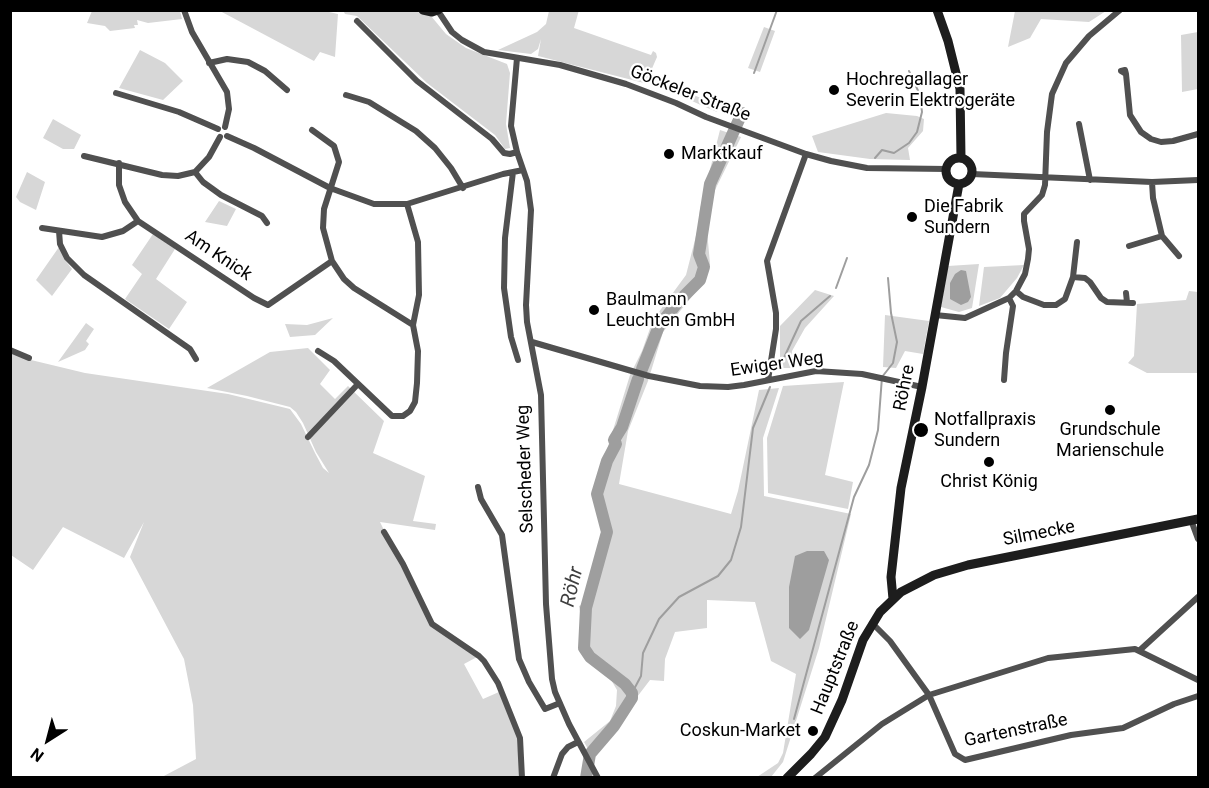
<!DOCTYPE html>
<html>
<head>
<meta charset="utf-8">
<style>
	body { margin:0 }
	#map { position:relative; width:1209px; height:788px; overflow:hidden; background:#fff; font-family:Roboto,sans-serif }
	canvas { display:block }
	.frame { position:absolute; inset:0; border:12px solid #000; pointer-events:none }
	.north { position:absolute; left:18px; top:710px; width:60px; height:60px; -webkit-text-stroke:4px #fff; paint-order:stroke; rotate:216deg; font-size:16px; font-weight:700; line-height:24px; text-align:center; color:#000 }
	.north::after { content:''; display:block; margin:auto; width:21px; height:27px; background:#000; clip-path:polygon(50% 0,100% 100%,50% 72%,0 100%) }
</style>
</head>
<body>
<div id="map">
<canvas width="1209" height="788"></canvas>
<div class="frame"></div>
<div class="north">N</div>
</div>
<script>
const context = document.querySelector('canvas').getContext('2d');
context.lineJoin = 'round';
function paint(path, color) { context.fillStyle = color; context.fill(path, 'evenodd'); }
const poly = rows => new Path2D(rows.map(r => 'M' + r).join(''));
function strokePath(path, color, width, dash) { context.strokeStyle = color; context.lineWidth = width; context.lineCap = dash ? 'butt' : 'round'; context.setLineDash(dash || []); context.stroke(path); }
function label(font, color, halo, rows, align = 'center') {
  context.font = font + ' Roboto,sans-serif'; context.lineWidth = 4.5; context.setLineDash([]); context.textBaseline = 'middle'; context.strokeStyle = halo; context.fillStyle = color; for (const [text, x, y, turn = 0] of rows) {
    context.save(); context.translate(x, y); context.rotate((+turn || 0) * Math.PI / 180); context.textAlign = isNaN(turn) ? turn : align; if (halo) context.strokeText(text, 0, 0); context.fillText(text, 0, 0); context.restore();
  }
}
const green = poly([
	[320,10,338,14,335,57,320,52,314,61,220,11],
	[353,10,419,11,431,16,446,34,466,48,507,64,510,73,506,124,510,148,505,149,495,135,427,83,357,16,345,14,344,12],
	[579,10,574,28,651,55,653,51,656,53,657,57,647,80,644,83,538,56,541,39,538,49,531,54,498,50,537,32,546,24,549,11],
	[90,11,180,11,182,19,148,23,137,20,138,25,134,25,135,28,110,31,105,26,87,23,92,11],
	[1015,11,1015,10,1106,11,1089,22,1041,19,1030,38,1008,47],
	[764,27,775,31,760,72,748,68],
	[1198,32,1198,89,1182,92,1181,35],
	[140,50,165,63,183,81,163,100,119,88],
	[664,82,719,106,717,112,662,88],
	[886,113,917,116,924,119,923,131,908,148,910,160,870,159,818,152,812,136],
	[53,119,81,135,74,149,63,149,43,138],
	[720,130,741,137,715,190,706,219,710,264,703,283,663,332,648,381,628,431,619,484,731,514,738,491,759,390,779,388,763,438,764,496,851,514,819,648,783,762,771,777,757,777,778,763,783,753,796,674,771,661,755,602,707,600,707,628,675,632,665,659,664,681,650,680,592,756,584,742,610,721,616,706,617,690,607,673,587,650,579,606,584,604,603,532,593,495,630,375,642,351,653,320,686,275,698,228,700,209],
	[27,172,45,182,36,210,20,202,16,197],
	[219,201,236,209,227,226,205,222],
	[153,234,175,249,156,279,187,302,169,329,125,299,142,274,132,265],
	[59,247,65,260,72,269,52,296,36,280],
	[979,264,972,308,959,312,941,307,948,266],
	[1024,265,1017,278,1000,298,979,306,984,267],
	[815,290,834,296,805,328,792,351,791,368,780,368,780,326],
	[1189,291,1198,292,1198,373,1147,373,1128,363,1134,356,1137,304,1186,300],
	[885,315,929,321,923,354,905,351,896,368,883,367],
	[333,318,315,335,290,337,285,324,307,325],
	[86,323,94,329,86,341,89,344,85,350,58,362],
	[308,348,330,370,320,384,335,399,348,386,384,421,373,453,425,476,413,521,436,524,435,530,380,522,430,624,477,657,464,664,483,699,499,692,517,736,520,777,162,777,196,759,193,705,184,659,130,557,144,522,124,558,63,527,33,570,11,555,10,351,31,360,85,373,228,394,290,409,301,424,315,453,323,468,329,473,316,452,303,423,296,412,290,407,247,396,207,388,270,352],
	[844,382,825,475,853,482,848,509,768,493,767,438,783,386]
]);
const water = poly([
	[961,270,966,271,971,297,968,302,961,305,950,299,950,283,955,274],
	[807,551,824,551,829,560,809,630,800,639,789,628,789,587,795,556]
]);
const stream = poly([
	[754,73,777,10],
	[875,158,882,150,894,153,909,143,917,132,922,112,920,95,909,71],
	[836,288,847,258],
	[782,362,801,321,830,296],
	[632,693,641,676,643,653,659,619,679,597,718,576,731,560,741,527,753,428,770,387],
	[794,719,854,497,869,465,878,430,882,377,893,363,897,342,891,313,888,278]
]);
const river = poly([
	[642,369,659,326,678,302,700,280,704,267,699,254,710,184,742,113],
	[586,778,590,754,614,726,632,698,632,693,625,684,590,657,584,648,586,608,607,532,597,494,607,461,616,444,614,440,622,427,638,379]
]);
const street = poly([
	[184,10,192,32,227,92,229,109,225,127],
	[438,11,452,32,462,40,484,52,560,65,626,84,676,103,706,117,806,154,831,161,867,168,947,169],
	[357,21,417,81,492,139,504,153,510,154,517,152],
	[517,58,511,126,517,152,527,181,531,210,526,305,527,322,541,395,546,604,552,679,555,692,569,724,598,778],
	[209,63,227,59,248,62,265,71,287,90],
	[1126,74,1125,70,1121,71,1126,74,1130,115,1141,132,1151,139,1161,142,1173,141,1198,134],
	[116,93,179,112,218,129],
	[346,95,369,102,416,131,435,148,451,168,463,188],
	[1079,124,1090,180],
	[312,130,334,146,339,162,324,209,323,228,332,261,344,279,354,288,413,325],
	[227,136,254,148,330,188,374,204,407,204,503,174,523,170],
	[84,156,162,175,178,176,195,172,209,157,220,137],
	[119,163,119,185,125,202,138,221,254,298,268,305,332,261],
	[195,172,203,182,221,195,262,216,267,223],
	[513,172,505,238,504,288,511,337,518,360],
	[972,174,1152,182,1198,180],
	[1152,182,1153,198,1162,236,1179,256],
	[42,228,102,237,123,231,138,221],
	[59,231,60,244,67,258,84,275,190,349,196,359],
	[1129,246,1162,236],
	[1073,277,1085,278,1090,282,1101,298,1107,302,1133,303],
	[1016,291,1023,297,1044,305,1056,305,1065,299,1073,277,1077,242],
	[1126,293,1127,302],
	[935,315,965,318,1009,298,1016,291,1025,274,1028,259,1029,249,1024,221,1024,214,1042,195,1045,185,1047,132,1052,94,1066,63,1089,36,1120,10],
	[532,342,649,376,700,386,728,387,744,385,816,371,862,374,922,387],
	[10,350,29,358],
	[318,351,334,361,392,416,403,416,410,411,415,402,417,383,418,351,413,325,419,295,418,242,407,204],
	[768,380,776,329,776,313,767,261,806,154],
	[1004,380,1006,353,1013,306,1009,298],
	[308,437,358,384],
	[478,487,481,499,502,535,519,659,529,682,545,709,560,703],
	[1191,520,1198,539],
	[384,532,403,564,432,624,479,656,484,661,498,683,520,738,522,778],
	[872,623,890,641,929,695,955,754,965,760,1071,735,1123,728,1174,704,1198,696],
	[1140,650,1198,597],
	[553,778,562,754,568,747,578,742],
	[815,778,882,724,929,695,1048,658,1135,649,1198,680]
]);
const secondary = poly([
	[423,10,432,12,438,10],
	[937,10,948,41,960,89,961,158],
	'946 171a13 13 0 1 1 26 0a13 13 0 1 1-26 0Z',
	[893,599,891,577,901,488,922,387,959,184],
	[787,778,811,754,825,737,842,700,863,640,880,612,901,592,934,575,968,565,1198,519]
]);
const markers = [
	[834,90,6,"#000"],
	[669,154,6,"#000"],
	[912,217,6,"#000"],
	[594,310,6,"#000"],
	[1110,410,6,"#000"],
	[921,430,8,"#000"],
	[989,462,6,"#000"],
	[813,731,6,"#000"]
];
const poiNames = [
	["Hochregallager",846,80],
	["Severin Elektrogeräte",846,101],
	["Marktkauf",681,154],
	["Die Fabrik",924,207],
	["Sundern",924,228],
	["Baulmann",606,300],
	["Leuchten GmbH",606,321],
	["Notfallpraxis",934,420],
	["Sundern",934,441],
	["Grundschule",1110,430,"center"],
	["Marienschule",1110,451,"center"],
	["Christ König",989,482,"center"],
	["Coskun-Market",801,731,"right"]
];
const streetNames = [
	["Göckeler Straße",690,94,21],
	["Am Knick",218,256,34],
	["Ewiger Weg",777,365,-8],
	["Röhre",905,388,-79],
	["Selscheder Weg",526,469,-92],
	["Silmecke",1039,534,-11],
	["Hauptstraße",836,668,-68],
	["Gartenstraße",1016,731,-12]
];
const waterNames = [
	["Röhr",573,587,-77]
];
paint(green, '#d7d7d7');
paint(water, '#9e9e9e');
strokePath(stream, '#9e9e9e', 2);
strokePath(river, '#9e9e9e', 12);
strokePath(street, '#505050', 6);
strokePath(secondary, '#1d1d1d', 9);
for (const [x, y, r, color] of markers) { const dot = new Path2D(); dot.arc(x, y, r, 0, 2 * Math.PI); context.fillStyle = color; context.fill(dot); strokePath(dot, '#fff', 2); }
label('18px', '#000', '#fff', poiNames, 'left');
label('18px', '#000', '#fff', streetNames);
label('italic 20px', '#3f3f3f', '#fff', waterNames);
</script>
</body>
</html>
